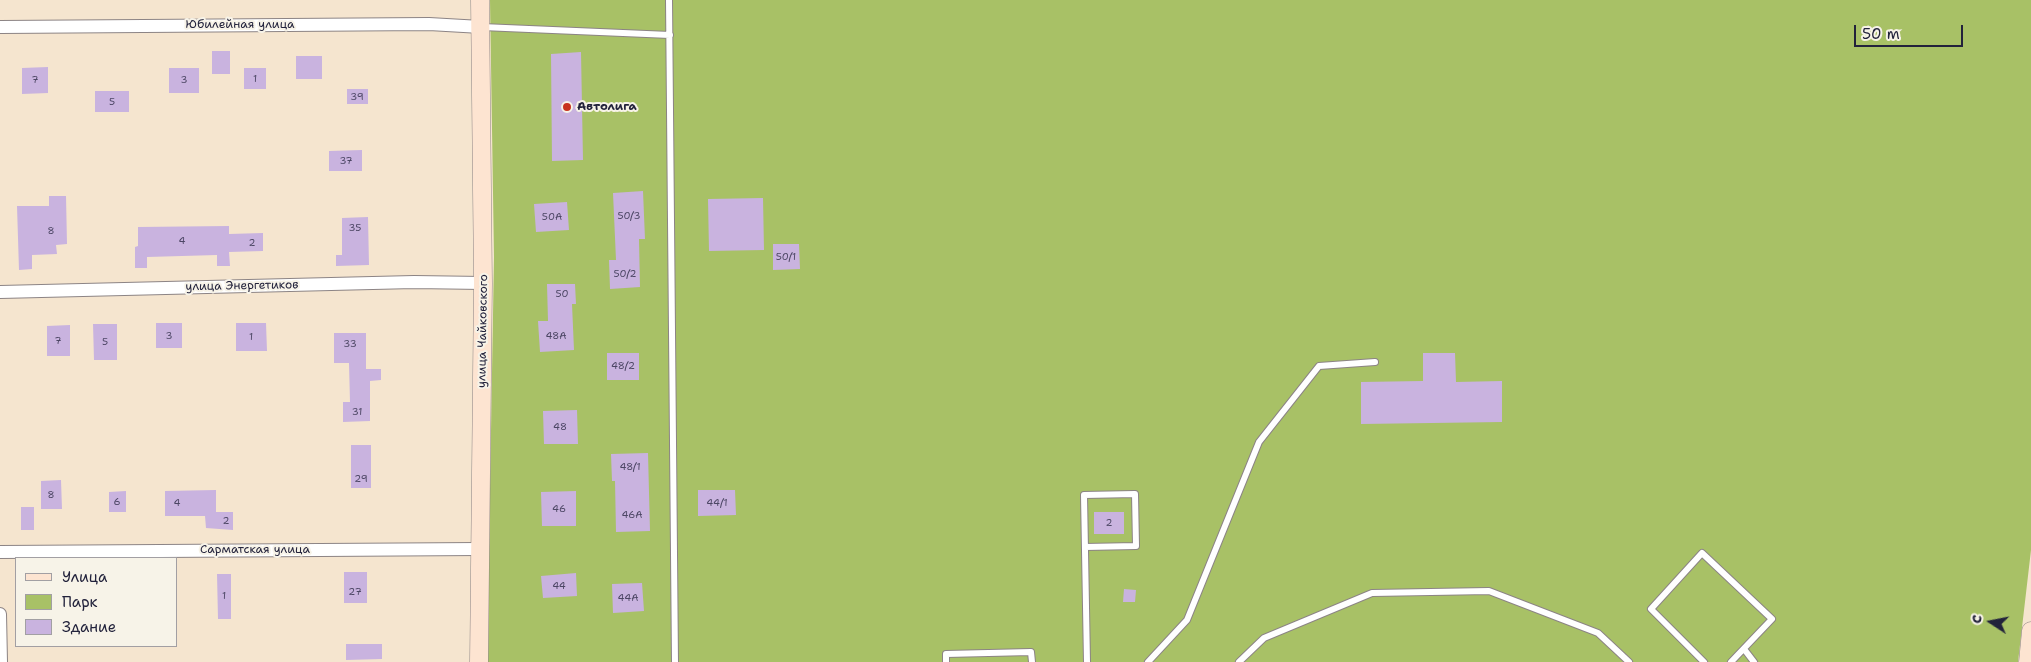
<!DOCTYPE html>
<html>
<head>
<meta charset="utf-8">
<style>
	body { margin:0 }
	#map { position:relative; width:2031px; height:662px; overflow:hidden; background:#f5e5cf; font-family:"Shantell Sans",sans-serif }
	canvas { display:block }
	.legend { position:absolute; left:15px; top:557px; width:162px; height:90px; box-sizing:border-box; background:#f7f3e8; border:1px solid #a29fa3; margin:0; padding:6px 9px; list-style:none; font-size:15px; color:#22223b }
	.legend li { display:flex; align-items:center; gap:10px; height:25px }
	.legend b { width:25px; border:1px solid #a29fa3 }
	.north { position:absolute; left:1966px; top:597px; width:50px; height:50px; -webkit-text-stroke:4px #f7f3e8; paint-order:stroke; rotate:281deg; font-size:14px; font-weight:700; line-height:20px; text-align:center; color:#22223b }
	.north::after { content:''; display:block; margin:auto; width:18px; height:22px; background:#22223b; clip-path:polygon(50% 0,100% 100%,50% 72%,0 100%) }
	.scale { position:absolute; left:1854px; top:25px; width:109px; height:22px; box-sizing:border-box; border:2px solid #22223b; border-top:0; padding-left:6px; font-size:15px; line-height:18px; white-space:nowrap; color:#22223b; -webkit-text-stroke:4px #f7f3e8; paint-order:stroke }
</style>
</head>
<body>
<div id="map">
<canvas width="2031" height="662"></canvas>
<ul class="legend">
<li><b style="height:6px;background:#fde4d1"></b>Улица</li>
<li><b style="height:14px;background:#a8c166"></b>Парк</li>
<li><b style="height:14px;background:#c9b3df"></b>Здание</li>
</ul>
<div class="north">С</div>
<div class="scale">50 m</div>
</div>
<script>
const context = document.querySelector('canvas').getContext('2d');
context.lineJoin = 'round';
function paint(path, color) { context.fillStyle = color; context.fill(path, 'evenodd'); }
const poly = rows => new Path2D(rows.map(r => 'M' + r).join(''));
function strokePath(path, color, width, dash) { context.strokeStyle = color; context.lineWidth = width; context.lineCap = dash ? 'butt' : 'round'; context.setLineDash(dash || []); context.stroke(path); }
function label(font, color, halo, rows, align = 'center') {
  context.font = font + ' "Shantell Sans",sans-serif'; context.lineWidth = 4; context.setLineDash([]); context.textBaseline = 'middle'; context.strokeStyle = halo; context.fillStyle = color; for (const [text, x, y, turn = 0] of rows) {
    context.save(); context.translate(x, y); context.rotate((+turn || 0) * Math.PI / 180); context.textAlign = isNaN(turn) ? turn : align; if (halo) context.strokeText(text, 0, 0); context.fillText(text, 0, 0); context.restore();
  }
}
const green = poly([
	[490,0,2031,0,2031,550,2018,662,487,662,494,257]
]);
const building = poly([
	[212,51,230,51,230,74,212,74],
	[581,52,583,160,552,161,551,54],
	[296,56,322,56,322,79,296,79],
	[48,67,48,93,22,94,22,68],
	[169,68,199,68,199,93,169,93],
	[244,68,266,68,266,89,244,89],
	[347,89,368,89,368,104,347,104],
	[95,91,129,91,129,112,95,112],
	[362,150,362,171,329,171,329,151],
	[643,191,645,239,639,239,640,287,610,289,609,260,616,260,613,193],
	[49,196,66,196,67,244,56,245,57,254,32,255,32,269,19,270,17,206,49,206],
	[763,198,764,250,709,251,708,199],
	[567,202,569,230,536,232,534,204],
	[368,217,369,265,336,266,336,255,342,255,342,218],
	[229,226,229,234,263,233,263,251,229,252,230,266,217,266,217,255,147,257,147,268,135,268,135,247,138,246,138,227],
	[773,244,799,244,800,269,773,270],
	[547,284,575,284,576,304,572,304,574,350,540,352,538,321,548,321],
	[156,323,182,323,182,348,156,348],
	[236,323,266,323,267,351,236,351],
	[93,324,117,324,117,360,94,360],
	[70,325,70,356,47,356,47,326],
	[334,333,366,333,366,369,381,369,381,380,370,381,370,421,343,422,343,402,350,402,349,363,334,363],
	[607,353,639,353,639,380,607,380],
	[1423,353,1455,353,1456,382,1502,381,1502,422,1361,424,1361,382,1423,381],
	[577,410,578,444,544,444,543,411],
	[351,445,371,445,371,488,351,488],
	[648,453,650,531,616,532,615,481,612,481,611,454],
	[61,480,62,509,41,509,41,481],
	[216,490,216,512,233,512,233,530,206,528,205,516,165,516,165,491],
	[698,490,735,490,736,515,698,516],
	[126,491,126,512,109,512,109,492],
	[576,491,576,526,542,526,541,492],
	[21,507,34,507,34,530,21,530],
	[1094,512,1124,512,1124,534,1094,534],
	[344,572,367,572,367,603,344,603],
	[576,573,577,596,543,598,541,576],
	[217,574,231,574,231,619,218,619],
	[642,583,644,611,613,613,612,584],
	[1124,589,1136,590,1135,602,1123,602],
	[346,644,382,644,382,659,346,660]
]);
const lane = poly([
	[669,0,675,662],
	[482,27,670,35],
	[1085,547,1136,546,1135,494,1084,495,1087,662],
	[1744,649,1754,662],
	[946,662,946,654,1031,652,1032,662],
	[1148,662,1187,620,1259,442,1319,366,1375,362],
	[1239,662,1264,638,1372,593,1489,591,1598,633,1629,662],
	[1704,662,1651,609,1702,553,1772,619,1731,662]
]);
const street = poly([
	[0,27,429,24,481,27],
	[0,292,414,282,483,283],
	[0,552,480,549],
	[0,614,1,662]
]);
const secondary = poly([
	[479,662,483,283,480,0],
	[2028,662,2031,631]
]);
const markers = [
	[567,107,5,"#c8321e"]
];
const numberNames = [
	["1",255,79],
	["7",35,80],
	["3",184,80],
	["39",357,97],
	["5",112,102],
	["37",346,161],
	["50/3",629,216],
	["50А",552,217],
	["35",355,228],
	["8",51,231],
	["4",182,241],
	["2",252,243],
	["50/1",786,257],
	["50/2",625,274],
	["50",562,294],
	["3",169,336],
	["48А",556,336],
	["1",251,337],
	["7",58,341],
	["5",105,342],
	["33",350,344],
	["48/2",623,366],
	["31",357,412],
	["48",560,427],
	["48/1",630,467],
	["29",361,479],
	["8",51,495],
	["6",117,502],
	["4",177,503],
	["44/1",717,503],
	["46",559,509],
	["46А",632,515],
	["2",226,521],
	["2",1109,523],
	["44",559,586],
	["27",355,592],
	["1",224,596],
	["44А",628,598]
];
const streetNames = [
	["Юбилейная улица",240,25],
	["улица Энергетиков",242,286,-1],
	["улица Чайковского",483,331,-89],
	["Сарматская улица",255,550]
];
const poiNames = [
	["Автолига",577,107]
];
paint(green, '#a8c166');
paint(building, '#c9b3df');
strokePath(lane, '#8c8485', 8);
strokePath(street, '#8c8485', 14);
strokePath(secondary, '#8c8485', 19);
strokePath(lane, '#fff', 6);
strokePath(street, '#fff', 12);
strokePath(secondary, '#fde4d1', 18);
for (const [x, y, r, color] of markers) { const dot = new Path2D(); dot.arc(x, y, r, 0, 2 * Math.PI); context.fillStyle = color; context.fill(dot); strokePath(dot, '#f7f3e8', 2); }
label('10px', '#4c4664', null, numberNames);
label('12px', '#22223b', '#f7f3e8', streetNames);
label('bold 12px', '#22223b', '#f7f3e8', poiNames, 'left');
</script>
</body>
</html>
